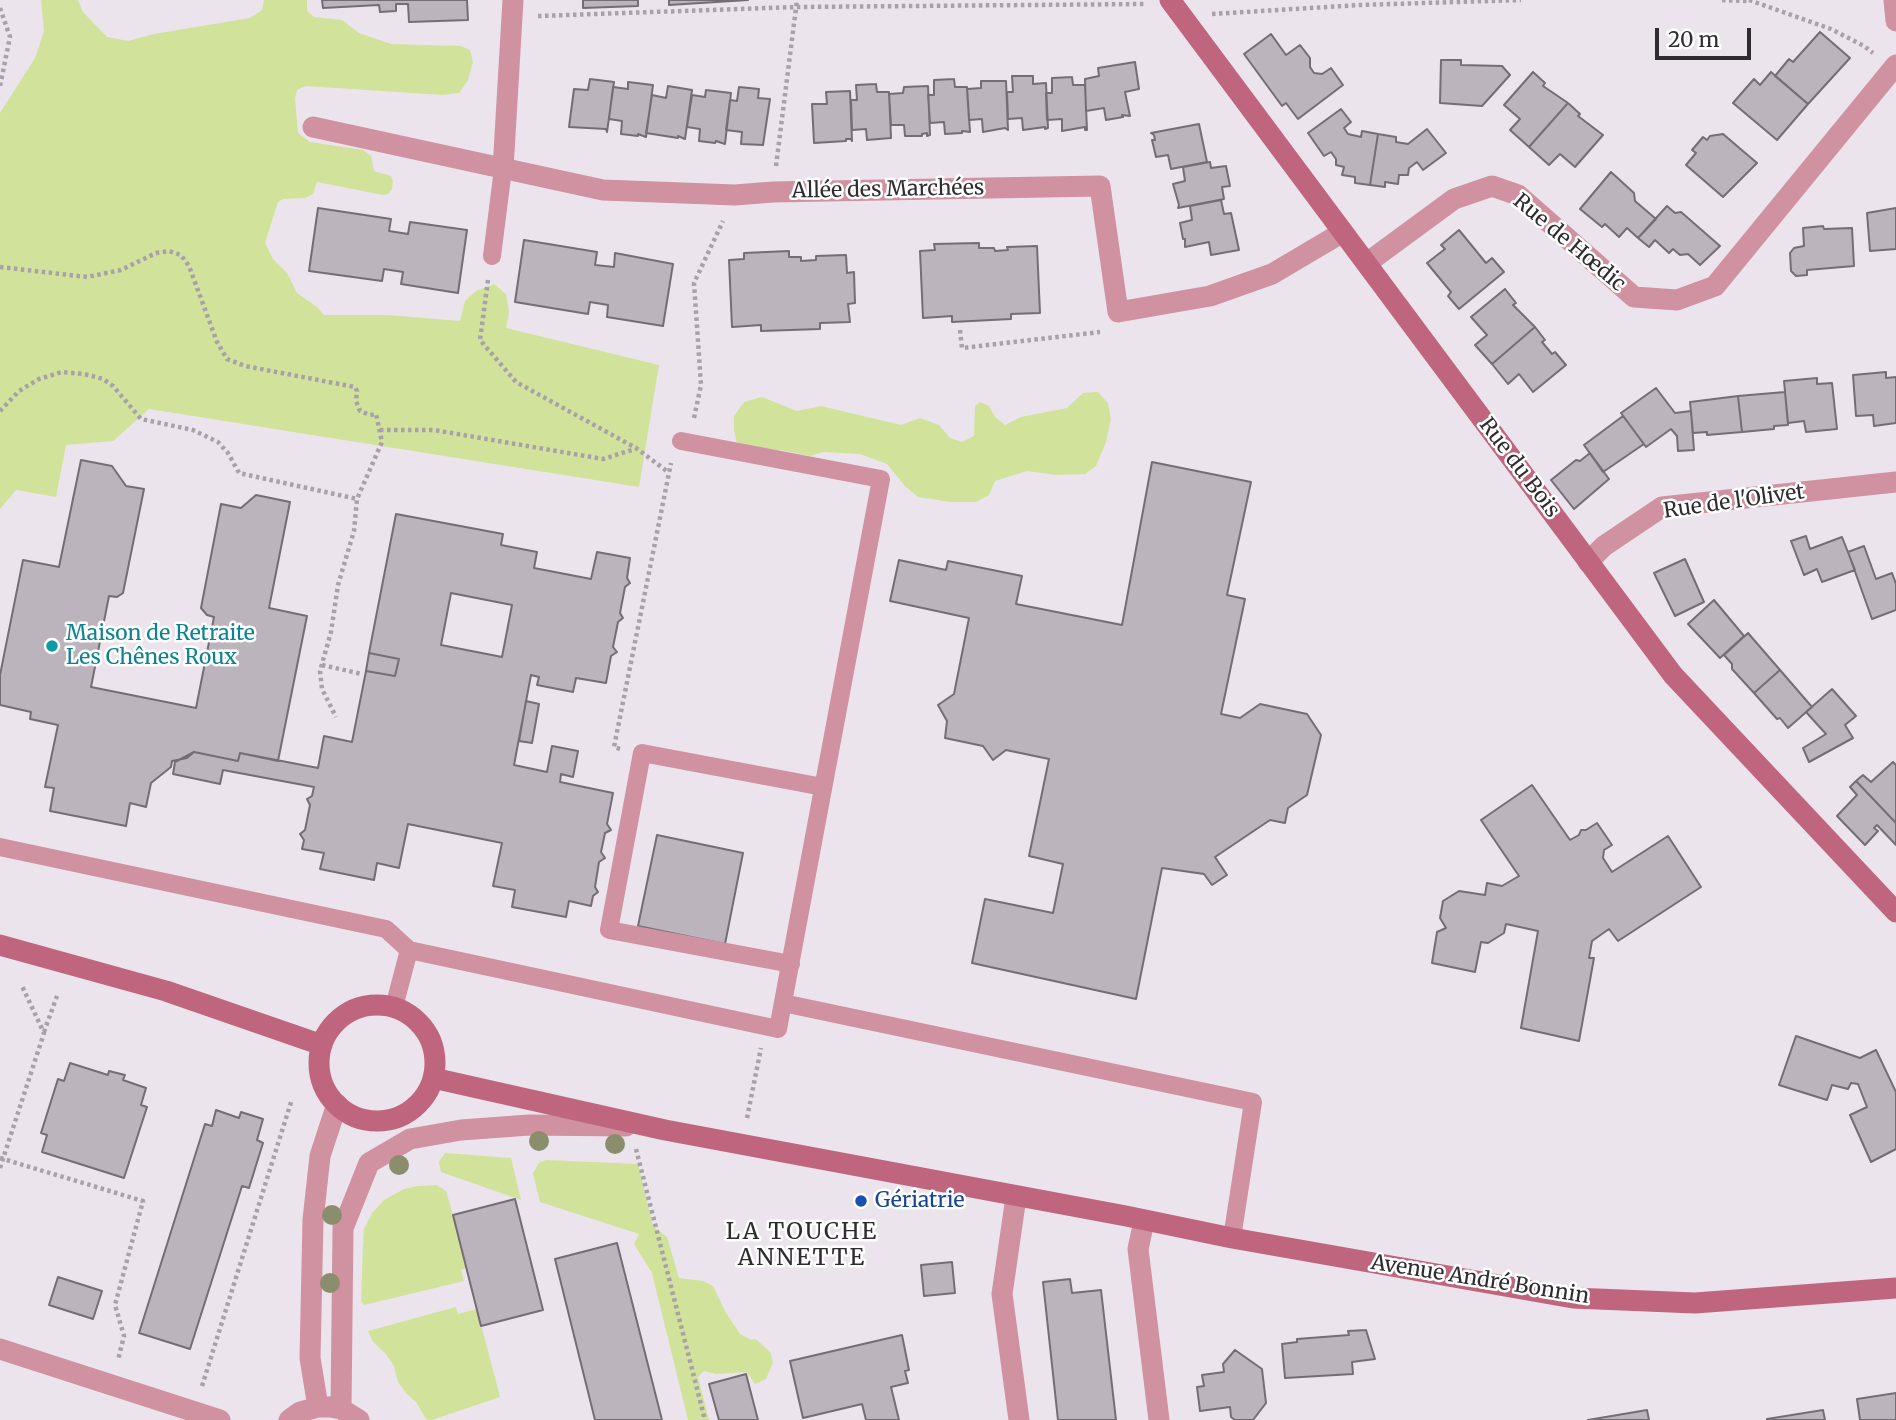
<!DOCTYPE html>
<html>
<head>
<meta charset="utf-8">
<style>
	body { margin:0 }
	#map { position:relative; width:1896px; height:1420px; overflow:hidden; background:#ebe4ed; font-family:Merriweather,serif }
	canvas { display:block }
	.scale { position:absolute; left:1655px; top:28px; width:96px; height:32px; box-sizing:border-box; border:4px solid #2e2c2f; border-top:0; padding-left:9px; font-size:21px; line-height:24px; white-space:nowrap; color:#2e2c2f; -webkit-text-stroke:5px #fff; paint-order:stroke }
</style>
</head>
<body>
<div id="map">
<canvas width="1896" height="1420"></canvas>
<div class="scale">20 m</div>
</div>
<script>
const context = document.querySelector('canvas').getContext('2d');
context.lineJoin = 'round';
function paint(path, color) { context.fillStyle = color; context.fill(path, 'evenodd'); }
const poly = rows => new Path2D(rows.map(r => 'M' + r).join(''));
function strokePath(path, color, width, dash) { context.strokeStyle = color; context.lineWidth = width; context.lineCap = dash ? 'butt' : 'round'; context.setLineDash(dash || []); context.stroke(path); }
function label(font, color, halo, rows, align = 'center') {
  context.font = font + ' Merriweather,serif'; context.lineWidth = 5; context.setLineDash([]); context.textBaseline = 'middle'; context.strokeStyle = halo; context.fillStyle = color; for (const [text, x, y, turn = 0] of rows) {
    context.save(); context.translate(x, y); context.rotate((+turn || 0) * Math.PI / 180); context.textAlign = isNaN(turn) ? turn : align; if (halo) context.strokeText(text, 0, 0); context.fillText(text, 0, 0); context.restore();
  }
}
const green = poly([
	[41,0,78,0,83,12,107,37,128,41,154,34,250,18,262,10,264,0,307,0,307,11,314,17,342,20,359,33,391,44,461,46,470,50,473,62,468,80,459,93,443,95,306,86,297,90,295,98,298,133,310,142,363,150,371,156,374,171,391,176,393,181,392,189,388,194,383,195,317,182,313,194,305,198,283,199,278,202,265,243,273,259,287,273,297,293,317,307,324,315,388,315,460,321,465,301,476,291,494,284,506,294,509,312,506,328,659,365,639,487,149,409,113,441,66,445,56,497,16,490,0,509,0,113,35,58,44,31],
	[1098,392,1108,403,1111,419,1106,442,1096,466,1085,474,1057,475,1027,471,995,481,989,495,976,502,950,502,918,497,905,486,887,464,860,454,823,452,810,456,781,450,767,452,747,447,737,443,734,430,734,416,744,402,762,397,797,411,821,406,901,425,920,418,939,425,950,438,962,442,974,436,975,406,980,402,989,406,995,417,1005,425,1021,417,1067,408,1083,393],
	[445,1153,511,1158,521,1200,441,1172,439,1162],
	[546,1160,638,1164,653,1226,667,1237,679,1278,703,1281,713,1286,726,1313,740,1334,751,1340,756,1339,771,1353,773,1362,766,1379,755,1384,747,1372,716,1374,704,1371,698,1377,709,1420,688,1420,652,1273,634,1244,639,1234,540,1202,533,1173,539,1163],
	[437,1185,446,1191,453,1215,466,1268,461,1270,464,1281,364,1305,361,1301,363,1245,364,1229,372,1213,384,1200,404,1189,418,1186],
	[456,1307,458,1314,477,1309,500,1397,432,1420,426,1419,416,1402,406,1393,398,1382,394,1366,386,1354,373,1342,368,1331]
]);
const building = poly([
	[322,0,467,0,468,20,409,22,408,4,396,4,396,11,380,12,379,5,323,8,322,0],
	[583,0,638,0,638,6,583,8,583,0],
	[669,0,748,0,669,5,669,0],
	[1820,32,1850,58,1808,104,1775,76,1789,59,1793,62,1820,32],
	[1271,34,1286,55,1300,45,1310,58,1310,67,1314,73,1322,74,1331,68,1343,85,1298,119,1286,103,1282,106,1244,54,1271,34],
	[1441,60,1461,60,1461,65,1502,66,1510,75,1482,106,1440,103,1441,60],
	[1135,62,1139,89,1125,92,1130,116,1122,115,1123,117,1106,120,1104,108,1086,111,1085,79,1099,76,1098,68,1135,62],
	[1533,72,1545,83,1543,86,1568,103,1529,147,1510,130,1520,119,1504,105,1533,72],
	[1771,72,1808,104,1777,140,1733,103,1754,79,1760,85,1771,72],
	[1012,76,1033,76,1033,84,1046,83,1048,128,1045,129,1045,127,1023,130,1022,118,1008,119,1007,92,1013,92,1012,76],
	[1072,77,1073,85,1085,85,1087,130,1085,130,1085,127,1062,131,1062,119,1047,120,1046,93,1052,93,1052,78,1072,77],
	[590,79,614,82,607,132,606,129,569,127,574,89,588,90,590,79],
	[954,79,955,87,967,87,970,132,962,131,962,133,945,134,944,122,930,123,928,95,934,95,934,80,954,79],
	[981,81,1006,81,1008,130,1005,128,983,132,982,119,969,120,967,89,981,88,981,81],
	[628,82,653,85,646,137,638,134,638,136,621,134,622,121,609,119,613,87,628,89,628,82],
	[876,84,877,92,889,92,891,138,867,140,866,129,852,130,851,100,857,100,856,85,876,84],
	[668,86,692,90,685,139,678,136,678,138,646,133,652,95,666,98,668,86],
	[928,86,930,135,927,136,927,133,922,134,922,136,905,136,904,125,891,125,889,94,903,93,904,87,928,86],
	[739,87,759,89,758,98,770,99,763,145,741,144,742,132,726,130,730,100,737,101,739,87],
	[706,90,731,93,725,144,716,141,715,143,699,141,700,129,687,127,692,95,705,97,706,90],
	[850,91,852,141,851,139,846,139,846,141,814,143,812,104,827,104,826,92,850,91],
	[1568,103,1580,114,1578,116,1603,135,1575,167,1560,154,1549,165,1529,147,1568,103],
	[1341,109,1351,122,1344,128,1348,134,1361,137,1362,131,1378,134,1370,185,1355,183,1355,177,1342,175,1344,167,1336,165,1336,159,1331,152,1324,156,1308,133,1341,109],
	[1199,124,1207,162,1171,169,1168,155,1156,157,1152,140,1155,140,1154,135,1151,133,1199,124],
	[1427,129,1446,153,1423,170,1417,162,1409,168,1408,175,1399,175,1398,184,1385,182,1385,187,1370,185,1378,134,1396,137,1396,142,1408,144,1427,129],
	[1723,134,1757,163,1723,197,1686,165,1696,153,1692,150,1703,137,1707,140,1710,136,1723,134],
	[1210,162,1211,168,1226,166,1230,186,1222,187,1224,199,1178,208,1179,205,1173,184,1185,181,1183,167,1210,162],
	[1611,172,1634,193,1635,201,1656,219,1638,238,1627,228,1619,237,1605,224,1602,227,1580,209,1611,172],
	[1221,200,1224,214,1231,213,1239,250,1211,255,1209,242,1185,247,1185,239,1183,239,1180,223,1192,220,1190,206,1221,200],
	[1667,206,1675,213,1681,212,1720,246,1700,265,1688,254,1680,255,1673,249,1669,253,1655,240,1649,247,1638,238,1667,206],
	[318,208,391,219,389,231,408,234,410,222,467,230,458,293,401,284,403,272,384,269,382,281,309,271,318,208],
	[1896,208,1896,249,1870,251,1867,213,1896,208],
	[1823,226,1824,229,1852,228,1854,266,1807,270,1807,275,1796,276,1791,271,1790,253,1794,248,1804,246,1803,228,1823,226],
	[1459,230,1486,263,1492,258,1504,272,1459,309,1448,296,1451,292,1427,263,1445,249,1441,245,1459,230],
	[524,240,597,252,595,265,614,267,615,253,673,264,663,326,607,317,608,305,590,302,588,314,515,302,524,240],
	[979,243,979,248,994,248,995,251,1008,250,1007,247,1037,246,1040,313,1011,314,1011,319,952,322,952,316,923,318,920,251,935,250,934,244,979,243],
	[789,251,789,257,801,257,801,261,816,260,816,256,846,255,847,273,854,272,855,303,848,304,850,322,820,323,820,329,761,331,761,325,732,327,729,260,744,259,744,253,789,251],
	[1505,289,1516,303,1513,305,1535,327,1492,364,1475,345,1487,335,1471,317,1505,289],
	[1535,327,1545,340,1542,342,1552,354,1555,352,1566,365,1533,392,1519,374,1508,384,1492,364,1535,327],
	[1886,372,1886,378,1896,377,1896,423,1874,426,1873,415,1856,416,1853,375,1886,372],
	[1817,378,1817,384,1832,383,1837,429,1806,432,1804,421,1788,423,1784,381,1817,378],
	[1656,388,1675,413,1691,411,1694,450,1678,451,1677,436,1671,429,1646,447,1621,413,1656,388],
	[1785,392,1788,425,1774,426,1774,429,1742,432,1738,396,1785,392],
	[1738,396,1742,432,1707,435,1707,432,1693,433,1690,402,1738,396],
	[1623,416,1644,444,1603,472,1584,445,1623,416],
	[1590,453,1609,479,1574,509,1551,480,1576,460,1580,461,1590,453],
	[81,460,112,466,126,486,144,489,123,593,117,597,109,596,91,687,196,708,214,617,207,615,201,608,221,504,241,508,256,495,290,502,269,608,307,616,278,761,240,753,238,761,194,752,187,758,172,761,171,767,151,783,146,807,130,803,126,826,50,811,54,788,45,787,58,725,30,719,31,712,0,705,0,675,23,560,59,567,81,460],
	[1152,462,1251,482,1227,595,1245,599,1221,714,1240,718,1260,704,1307,714,1321,735,1307,795,1288,808,1285,823,1270,820,1215,857,1227,875,1212,885,1204,874,1162,868,1136,999,972,963,985,899,1053,913,1063,864,1029,856,1049,759,1006,750,993,760,983,746,945,738,947,721,938,705,954,694,969,618,890,601,899,560,946,570,948,561,1022,576,1016,604,1122,625,1152,462],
	[396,514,503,534,501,545,537,552,534,568,591,579,597,552,630,558,627,578,630,583,625,587,620,613,623,618,618,622,613,647,617,652,611,656,606,683,576,678,573,692,537,685,539,677,531,675,514,765,547,772,552,746,578,751,573,777,561,774,560,782,613,793,607,824,611,830,605,833,601,852,605,858,599,862,595,887,598,892,593,896,591,906,569,901,566,917,512,907,515,890,493,886,502,843,408,824,399,868,377,863,374,880,320,869,324,853,302,849,304,840,300,834,305,830,310,805,307,799,312,796,314,787,223,770,220,784,173,774,175,762,194,752,238,761,240,753,318,768,324,736,352,742,366,671,395,676,399,659,369,653,396,514],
	[451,593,512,605,502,657,441,645,451,593],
	[1806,536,1810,549,1842,537,1855,570,1822,582,1817,569,1804,575,1791,541,1806,536],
	[1864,546,1876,579,1892,573,1896,584,1896,610,1872,619,1848,552,1864,546],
	[1685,559,1704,602,1675,616,1654,573,1685,559],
	[1714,600,1744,636,1720,658,1688,624,1714,600],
	[1748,633,1780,670,1754,693,1732,669,1732,664,1724,655,1748,633],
	[369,653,399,659,395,676,366,671,369,653],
	[1780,670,1812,707,1788,728,1780,718,1777,719,1754,693,1780,670],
	[1832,689,1856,716,1845,725,1853,738,1809,762,1803,748,1826,734,1806,712,1832,689],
	[526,701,539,704,532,743,519,741,526,701],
	[1893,762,1896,765,1896,823,1856,781,1863,775,1871,782,1893,762],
	[1856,781,1896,823,1896,845,1877,825,1874,828,1878,831,1865,845,1837,816,1857,795,1850,787,1856,781],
	[1532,785,1570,840,1579,835,1581,830,1586,830,1597,823,1612,845,1604,850,1603,858,1612,872,1668,836,1701,887,1618,941,1609,929,1592,941,1589,958,1594,958,1579,1041,1521,1028,1538,931,1506,924,1504,933,1488,943,1481,942,1475,972,1432,963,1437,932,1446,928,1440,918,1443,901,1459,891,1485,895,1487,883,1502,886,1519,876,1481,820,1532,785],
	[657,835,743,853,725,944,638,926,657,835],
	[1796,1036,1860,1058,1876,1050,1896,1092,1896,1149,1871,1162,1850,1115,1867,1107,1858,1084,1851,1083,1848,1089,1832,1085,1827,1100,1779,1085,1796,1036],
	[70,1063,108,1075,109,1071,125,1075,123,1080,146,1088,141,1105,147,1107,124,1178,42,1152,47,1135,41,1133,58,1079,64,1081,70,1063],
	[216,1110,239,1118,241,1112,263,1119,257,1140,263,1143,249,1188,242,1186,190,1349,139,1333,205,1124,212,1126,216,1110],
	[515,1199,543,1310,481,1326,453,1215,515,1199],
	[617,1243,662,1420,595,1420,555,1259,617,1243],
	[952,1262,955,1293,924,1296,921,1265,952,1262],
	[58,1277,102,1291,93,1319,49,1305,58,1277],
	[1070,1279,1072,1293,1101,1290,1116,1420,1058,1420,1043,1282,1070,1279],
	[1366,1330,1375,1359,1352,1362,1353,1374,1285,1378,1282,1344,1297,1342,1297,1339,1349,1335,1348,1331,1366,1330],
	[902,1335,909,1370,905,1371,908,1383,891,1387,899,1420,866,1420,862,1404,803,1418,790,1361,902,1335],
	[1235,1350,1262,1369,1266,1403,1253,1420,1235,1420,1231,1417,1230,1407,1200,1411,1197,1387,1204,1386,1202,1375,1224,1372,1223,1364,1235,1350],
	[746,1374,758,1420,719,1420,709,1384,746,1374],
	[1896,1393,1896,1420,1860,1420,1857,1399,1896,1393],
	[1647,1410,1649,1420,1588,1420,1647,1410],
	[1823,1410,1825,1420,1767,1420,1767,1419,1823,1410]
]);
const path = poly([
	[1722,0,1749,1],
	[1749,0,1831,29,1864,46,1873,53],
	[0,8,10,37,0,86],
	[1212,14,1360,5,1521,0],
	[538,16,797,7,1145,4],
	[776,166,797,0],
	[0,267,87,277,121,270,156,253,169,251,181,255,189,266,217,342,227,359,245,366,355,387,357,391,356,401,360,411,370,415,376,414,382,442,357,499,354,531,338,585,331,632,320,671,322,689,336,717],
	[488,280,480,340,516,382,636,448,668,472],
	[960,330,962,348,1100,332],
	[0,411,19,391,39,379,62,372,84,374,103,379,113,386,141,419,193,430,218,442,228,453,239,473,357,499],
	[694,418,701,385,694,283,723,221],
	[380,430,434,430,603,459,635,449],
	[322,665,362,674],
	[620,749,614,747,671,463],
	[44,1032,57,996],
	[747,1118,761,1048],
	[636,1149,705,1420],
	[0,1158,143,1201,115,1305,124,1336,118,1360],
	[0,1168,44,1033,22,986],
	[202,1386,292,1099]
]);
const lane = poly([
	[492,256,503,169],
	[0,847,386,929,409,950,778,1029,881,479,681,441],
	[791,964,609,930,642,753,823,787],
	[783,1003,1253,1102,1232,1238],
	[394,1007,409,950]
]);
const street = poly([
	[1894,0,1896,21],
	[313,127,603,190,735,195,773,192,1100,186,1118,312,1210,296,1272,274,1343,232],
	[503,169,513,0],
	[1367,263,1454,199,1492,186,1518,195,1634,297,1677,300,1715,286,1896,65],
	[1588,562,1604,546,1662,507,1896,482],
	[1016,1197,1002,1294,1019,1420],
	[1144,1221,1138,1249,1159,1420],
	[0,1349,220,1420],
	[318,1407,310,1358,313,1220,320,1156,337,1104],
	[341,1409,343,1228,369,1163,410,1139,461,1130,529,1125,626,1126],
	[289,1420,300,1412,318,1407,330,1407,341,1409,359,1420]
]);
const secondary = poly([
	[1170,0,1673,675,1896,912],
	[0,945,166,991,322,1045],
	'319 1063a58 58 0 1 1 116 0a58 58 0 1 1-116 0Z',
	[433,1078,665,1130,1126,1216,1232,1238,1573,1298,1695,1303,1896,1288]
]);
const trees = [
	[539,1141],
	[615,1144],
	[399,1165],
	[332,1215],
	[330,1283]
];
const markers = [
	[52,646,7,"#0f9aa8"],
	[861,1201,7,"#1a4fb4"]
];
const streetNames = [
	["Allée des Marchées",888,190,-1],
	["Rue de Hœdic",1569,243,40],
	["Rue du Bois",1519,468,53],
	["Rue de l'Olivet",1734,502,-8],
	["Avenue André Bonnin",1480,1280,9]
];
const cultureNames = [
	["Maison de Retraite",66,634],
	["Les Chênes Roux",66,658]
];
const transitNames = [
	["Gériatrie",875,1201]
];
const neighbourhoodNames = [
	["LA TOUCHE",802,1232],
	["ANNETTE",802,1258]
];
paint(green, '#d1e29b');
paint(building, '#bbb4bd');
strokePath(building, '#746d75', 2);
strokePath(path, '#a7a2a9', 4.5, [3.5, 3.5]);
strokePath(lane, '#d091a0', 18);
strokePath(street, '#d091a0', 21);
strokePath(secondary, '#bf657e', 21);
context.fillStyle = '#8b8e6c';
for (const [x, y] of trees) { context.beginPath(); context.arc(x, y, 10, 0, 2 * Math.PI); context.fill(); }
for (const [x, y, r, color] of markers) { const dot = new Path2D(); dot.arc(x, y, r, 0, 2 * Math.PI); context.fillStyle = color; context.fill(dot); strokePath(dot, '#fff', 2.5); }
label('21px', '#2e2c2f', '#fff', streetNames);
label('21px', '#0d838f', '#fff', cultureNames, 'left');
label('21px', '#164399', '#fff', transitNames, 'left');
context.letterSpacing = '2px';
label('23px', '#2e2c2f', '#fff', neighbourhoodNames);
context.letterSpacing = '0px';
</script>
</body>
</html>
